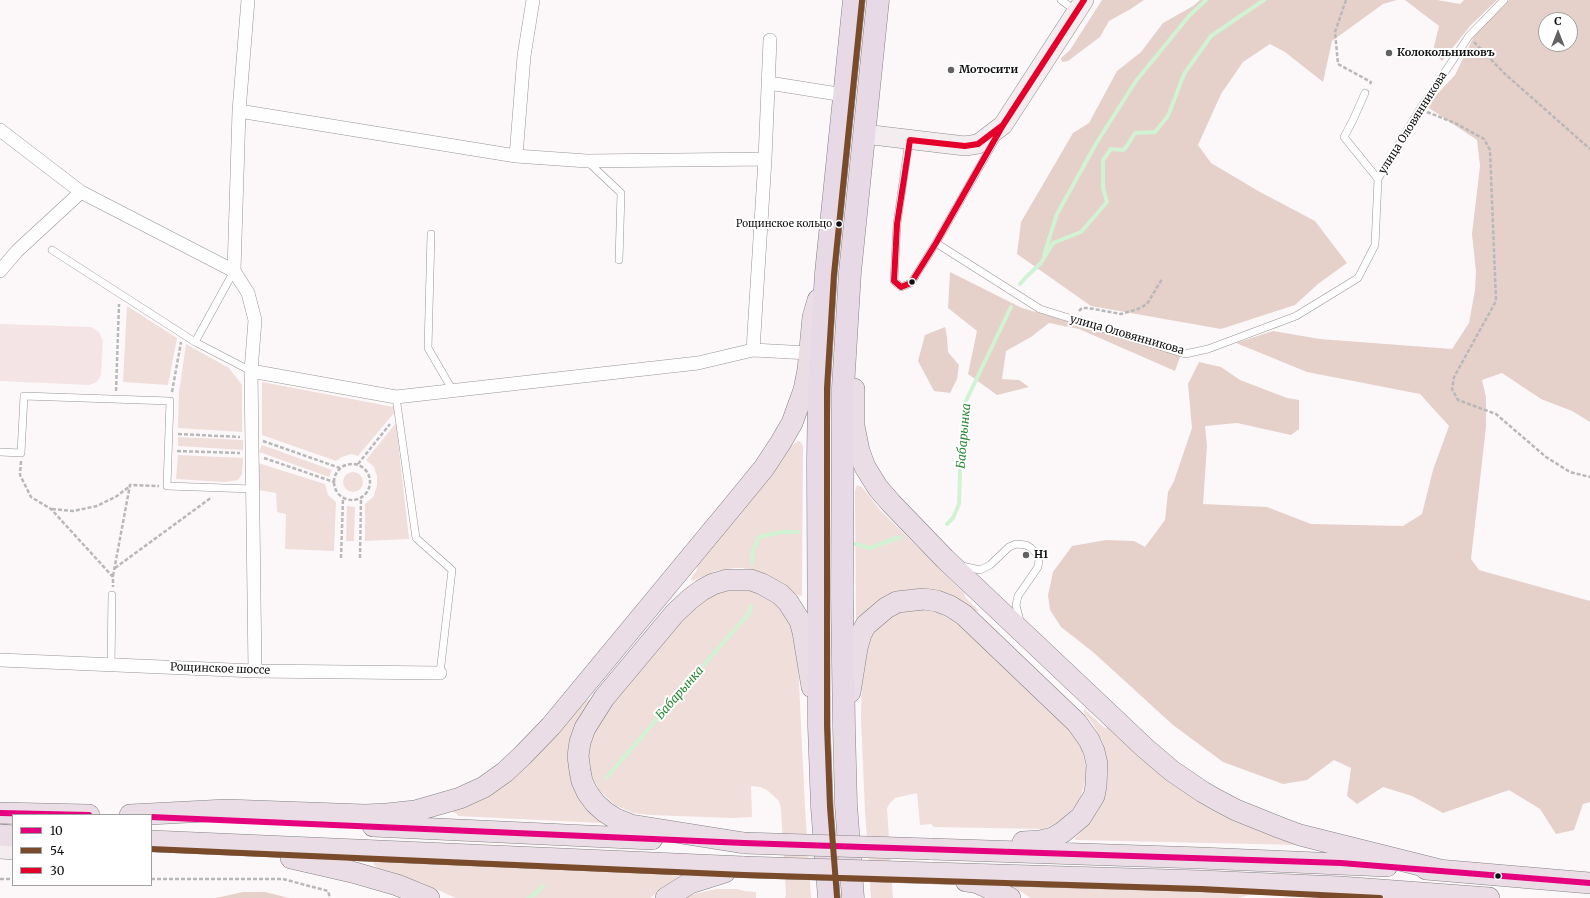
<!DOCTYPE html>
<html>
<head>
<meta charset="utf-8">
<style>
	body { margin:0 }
	#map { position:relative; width:1590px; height:898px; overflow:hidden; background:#fcf8fa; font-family:Merriweather,serif }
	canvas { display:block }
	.legend { position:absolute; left:12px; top:814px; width:140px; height:72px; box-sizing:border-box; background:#fff; border:1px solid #a0a0a0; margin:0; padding:5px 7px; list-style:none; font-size:12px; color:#111 }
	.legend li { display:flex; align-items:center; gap:8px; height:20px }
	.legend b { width:20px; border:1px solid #a0a0a0 }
	.north { position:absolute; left:1538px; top:12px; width:40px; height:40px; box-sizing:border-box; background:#fff; border:1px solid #a0a0a0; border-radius:50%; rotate:0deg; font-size:11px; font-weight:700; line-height:16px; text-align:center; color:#111 }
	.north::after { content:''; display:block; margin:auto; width:14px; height:18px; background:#636263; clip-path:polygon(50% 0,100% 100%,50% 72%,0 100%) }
</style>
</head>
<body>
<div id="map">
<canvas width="1590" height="898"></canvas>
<ul class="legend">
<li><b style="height:5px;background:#e5007d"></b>10</li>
<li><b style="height:5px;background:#7a4b2a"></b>54</li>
<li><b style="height:5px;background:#e4002b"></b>30</li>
</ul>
<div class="north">С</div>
</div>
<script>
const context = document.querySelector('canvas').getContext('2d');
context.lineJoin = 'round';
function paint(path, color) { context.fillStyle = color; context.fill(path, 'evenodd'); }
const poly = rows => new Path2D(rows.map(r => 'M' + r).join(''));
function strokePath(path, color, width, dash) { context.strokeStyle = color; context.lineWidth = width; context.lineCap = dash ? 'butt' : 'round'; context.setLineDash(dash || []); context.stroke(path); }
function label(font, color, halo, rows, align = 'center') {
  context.font = font + ' Merriweather,serif'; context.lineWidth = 4; context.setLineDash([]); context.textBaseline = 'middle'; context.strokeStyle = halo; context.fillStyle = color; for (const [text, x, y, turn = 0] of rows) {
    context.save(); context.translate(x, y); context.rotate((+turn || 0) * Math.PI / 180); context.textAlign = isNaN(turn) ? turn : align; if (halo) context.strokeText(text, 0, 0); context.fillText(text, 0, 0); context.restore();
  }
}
const green = poly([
	[127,306,177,338,168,385,123,382],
	[186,344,229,368,242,385,242,432,178,428,179,392],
	[262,382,394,407,394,413,358,456,351,454,342,457,336,461,262,435],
	[396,423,409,539,365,541,365,504,374,496,377,485,377,476,374,467,366,460],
	[178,437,243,440,243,450,178,446],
	[798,441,801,442,803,447,802,595,801,596,795,594,783,583,767,575,743,568,734,568,716,571,692,581,691,578,697,570,697,564,786,450],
	[262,445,332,470,329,477,259,452],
	[178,455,243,458,242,474,238,480,225,482,176,479],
	[258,463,325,484,328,495,336,502,334,551,285,549,286,514,277,512,276,493,258,490],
	'343 482a10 10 0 1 1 20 0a10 10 0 1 1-20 0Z',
	[857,485,862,487,881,511,964,593,965,597,979,611,975,611,921,589,909,590,885,596,873,605,858,620,856,619,855,491],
	[347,506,355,507,354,541,346,541],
	[744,587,774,599,791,623,798,662,805,807,811,898,785,898,786,895,781,809,779,801,767,790,760,787,751,786,752,817,733,818,650,815,633,813,615,805,599,790,593,778,589,766,589,752,591,738,603,715,687,612,721,590],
	[921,609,939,613,959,625,1058,717,1067,727,1081,747,1086,767,1086,778,1080,799,1074,808,1060,821,1049,827,1041,829,934,827,931,824,920,825,917,793,895,798,890,803,887,808,893,898,871,898,865,811,861,719,862,665,871,636,884,621,902,611],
	[587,700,591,700,576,724,601,823,458,816,457,814,453,812,452,811,576,710,580,708],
	[1084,709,1105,728,1111,727,1300,845,1075,840,1075,838,1086,826,1105,793,1108,772,1107,760,1103,743,1093,724,1084,713],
	[378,860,667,873,670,875,678,876,679,878,660,890,650,898,456,898,422,883,378,868,373,864,374,862],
	[1015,886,1256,893,1238,898,1031,898,1015,888],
	[716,889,737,889,744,891,756,892,756,898,685,898,694,894]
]);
const forest = poly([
	[1102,0,1144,0,1129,10,1109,21,1100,37,1068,61,1062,62,1061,58,1070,50],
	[1200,0,1397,0,1383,4,1332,41,1323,82,1285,52,1270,44,1243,62,1221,94,1198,145,1211,163,1260,192,1315,221,1347,263,1318,284,1295,305,1221,329,1091,306,1017,254,1021,222,1073,133,1089,123,1117,71,1141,52,1163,23,1193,6],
	[1405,0,1437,0,1460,4,1464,0,1497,0,1471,25,1442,61,1433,51,1439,26],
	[1509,0,1590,0,1590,422,1572,411,1541,399,1502,373,1482,380,1486,397,1486,427,1471,559,1479,570,1590,601,1590,802,1583,804,1574,830,1556,834,1540,809,1509,790,1443,813,1412,796,1383,787,1357,804,1347,796,1351,768,1334,760,1307,780,1283,784,1223,762,1173,725,1093,652,1061,627,1050,610,1048,595,1053,572,1072,546,1106,540,1134,541,1145,547,1165,520,1168,492,1174,481,1192,428,1188,384,1199,362,1221,367,1240,380,1287,398,1299,400,1299,429,1291,435,1237,423,1205,426,1207,446,1203,504,1267,507,1311,524,1403,526,1422,514,1433,470,1449,426,1420,394,1307,372,1236,343,1273,331,1320,339,1452,349,1469,323,1475,290,1476,272,1472,234,1480,166,1477,140,1426,106,1455,75,1475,34],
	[1546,20,1570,20,1570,44,1546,44],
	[950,272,1022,308,1181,354,1175,371,1079,329,1049,323,1031,337,1006,351,1002,379,1019,380,1029,387,997,395,968,374,977,331,948,308],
	[945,327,947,337,948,352,959,365,957,379,950,393,934,391,918,361,925,335],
	[243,892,265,892,289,898,216,898]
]);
const pitch = poly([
	[0,324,91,327,99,332,103,341,101,375,97,382,89,385,0,381]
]);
const stream = poly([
	[1044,255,1057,214,1097,142,1136,81,1189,16,1206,0],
	[1020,284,1026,277,1041,263,1053,243,1081,232,1107,202,1103,188,1103,160,1111,149,1123,150,1127,146,1135,133,1155,132,1168,116,1184,74,1211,36,1264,0],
	[947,524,953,518,959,504,961,442,965,403,1011,307],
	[855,544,870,548,900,537],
	[752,563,753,550,759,537,781,532,798,532],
	[606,778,749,613,751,606],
	[529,898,534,895,543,886]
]);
const path = poly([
	[1346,0,1335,32,1338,64,1371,82,1369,86],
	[1474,42,1504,73,1590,149],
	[1427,112,1455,123,1484,139,1490,150,1496,301,1454,377,1452,389,1458,400,1496,414,1546,457,1570,472,1590,477],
	[1079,311,1082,308,1088,308,1121,314,1138,309,1147,304,1162,279],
	[116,391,119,304],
	[172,392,181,342],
	[178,434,240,437],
	[263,441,340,468],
	[177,451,240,453],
	[264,458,334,482],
	[21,461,20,475,31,497,51,509,113,577,113,587],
	'334 482a18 18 0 1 1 36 0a18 18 0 1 1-36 0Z',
	[358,464,390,424],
	[52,509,73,511,97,506,117,496,130,486],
	[341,558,343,498],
	[360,558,361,499],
	[115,568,212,497],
	[113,576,130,485,159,486],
	[0,879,13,879],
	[151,879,283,879,328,891,330,898]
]);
const lane = poly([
	[1061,0,1076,11],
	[1365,93,1353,120,1344,137,1378,179],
	[909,140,897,224,894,281,901,287,911,283,936,243,996,138],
	[587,161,621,193,619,260],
	[431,234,428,348,453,391],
	[936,243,1040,309,1185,354,1208,349,1296,316,1358,278,1375,245,1378,179,1420,109,1469,36,1504,0],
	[52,250,195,342],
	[234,271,195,342,251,371],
	[396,397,416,538,452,570,440,673],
	[0,452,21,453,24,396,170,401,167,486,253,489],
	[962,566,980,570,990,565,1009,547,1016,544,1026,545,1031,548,1036,553,1039,560,1038,567,1018,596,1016,605,1020,621],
	[111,665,112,595]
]);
const street = poly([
	[769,83,844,95],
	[239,111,516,156,587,161,765,159],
	[0,130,81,192,234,271,248,293,255,320,251,371,255,671],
	[516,156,524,56,533,0],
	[0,271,17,251,81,192],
	[234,271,239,111,248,0],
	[753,350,765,159,770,40],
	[251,371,396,397,698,363,753,350,809,353],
	[0,660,255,671,440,673]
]);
const secondary = poly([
	[864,134,965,146,978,144,1003,125,1084,0],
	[0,849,13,850]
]);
const primary = poly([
	[854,389,854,426,859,451,865,467,878,488,891,503,945,559,1145,748,1172,771,1203,792,1217,800,1236,810,1281,828,1300,835,1440,870],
	[850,692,857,648,861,634,866,625,886,608,897,602,924,599,937,601,950,606,964,615,1077,723,1089,740,1094,751,1097,764,1096,786,1094,796,1081,817,1063,832,1053,838,1040,841,1023,842],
	[0,813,89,815],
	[130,815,226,810,365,815,387,814,415,811,460,798,484,787,505,772,523,755,551,726,737,501,764,468,781,442,792,423,804,390,808,370,813,317,818,300],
	[373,826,652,839],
	[0,835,13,836],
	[151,841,744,867],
	[744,843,631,825,616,819,605,812,595,803,587,792,582,781,580,771,578,756,580,742,585,728,604,698,675,613,690,599,702,590,713,584,727,580,751,580,762,584,780,594,788,602,800,621,803,632,812,687],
	[930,849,1201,858,1387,866],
	[291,858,352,872,397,885,429,898],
	[1426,869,1590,883],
	[930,873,1201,881,1340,887,1489,898],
	[966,881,978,883,1010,898],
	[666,898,690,883,725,872]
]);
const highway = poly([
	[829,898,822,807,819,726,818,461,819,388,826,273,854,0],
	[853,898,846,804,844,727,842,594,843,388,850,272,878,0]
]);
const primaryBridge = poly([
	[744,843,930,849],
	[744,867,930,873]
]);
const bus1 = poly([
	[0,813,89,815],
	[151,817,744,843,1341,863,1590,883]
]);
const bus2 = poly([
	[151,849,744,875,1201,889,1380,898],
	[837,897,830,807,827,726,827,388,834,274,862,1]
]);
const bus3 = poly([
	[1003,125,936,243,911,283,901,287,894,281,897,224,910,140,965,146,978,144,1003,125],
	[1003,125,1084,0]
]);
const markers = [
	[1389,53,4,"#636263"],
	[951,70,4,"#636263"],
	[839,224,3.5,"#111"],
	[912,282,3.5,"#111"],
	[1026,555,4,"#636263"],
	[1498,876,3.5,"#111"]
];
const busNames = [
	["Рощинское кольцо",832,224]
];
const poiNames = [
	["Колокольниковъ",1397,53],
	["Мотосити",959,70],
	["Н1",1034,555]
];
const streetNames = [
	["улица Оловянникова",1413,123,-58],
	["улица Оловянникова",1127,335,16],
	["Рощинское шоссе",220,669,2]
];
const waterNames = [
	["Бабарынка",964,436,-85],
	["Бабарынка",680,693,-49]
];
paint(green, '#f0dedb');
paint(forest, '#e6d0ca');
paint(pitch, '#f4e4e5');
strokePath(stream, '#d2f2d4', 4);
strokePath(lane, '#979596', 8);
strokePath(street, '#979596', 14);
strokePath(secondary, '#8d8c8d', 20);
strokePath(primary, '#848283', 22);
strokePath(highway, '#848283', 23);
strokePath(path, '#b9b8b9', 2.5, [4, 2]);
strokePath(lane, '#fffefe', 7);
strokePath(street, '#fffefe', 13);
strokePath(secondary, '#f4edf0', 19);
strokePath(primary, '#ebdde5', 21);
strokePath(highway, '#e8d9e6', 22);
strokePath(primaryBridge, '#848283', 22, []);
strokePath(primaryBridge, '#ebdde5', 21);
strokePath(bus1, '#e5007d', 6);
strokePath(bus2, '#7a4b2a', 6);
strokePath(bus3, '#e4002b', 6);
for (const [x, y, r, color] of markers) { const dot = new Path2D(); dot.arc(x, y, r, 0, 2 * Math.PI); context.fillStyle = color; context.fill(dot); strokePath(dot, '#fff', 1.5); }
label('10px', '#111', '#fff', busNames, 'right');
label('bold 11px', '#111', '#fff', poiNames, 'left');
label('11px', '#111', '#fff', streetNames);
label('italic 12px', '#268832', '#fff', waterNames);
</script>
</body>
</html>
